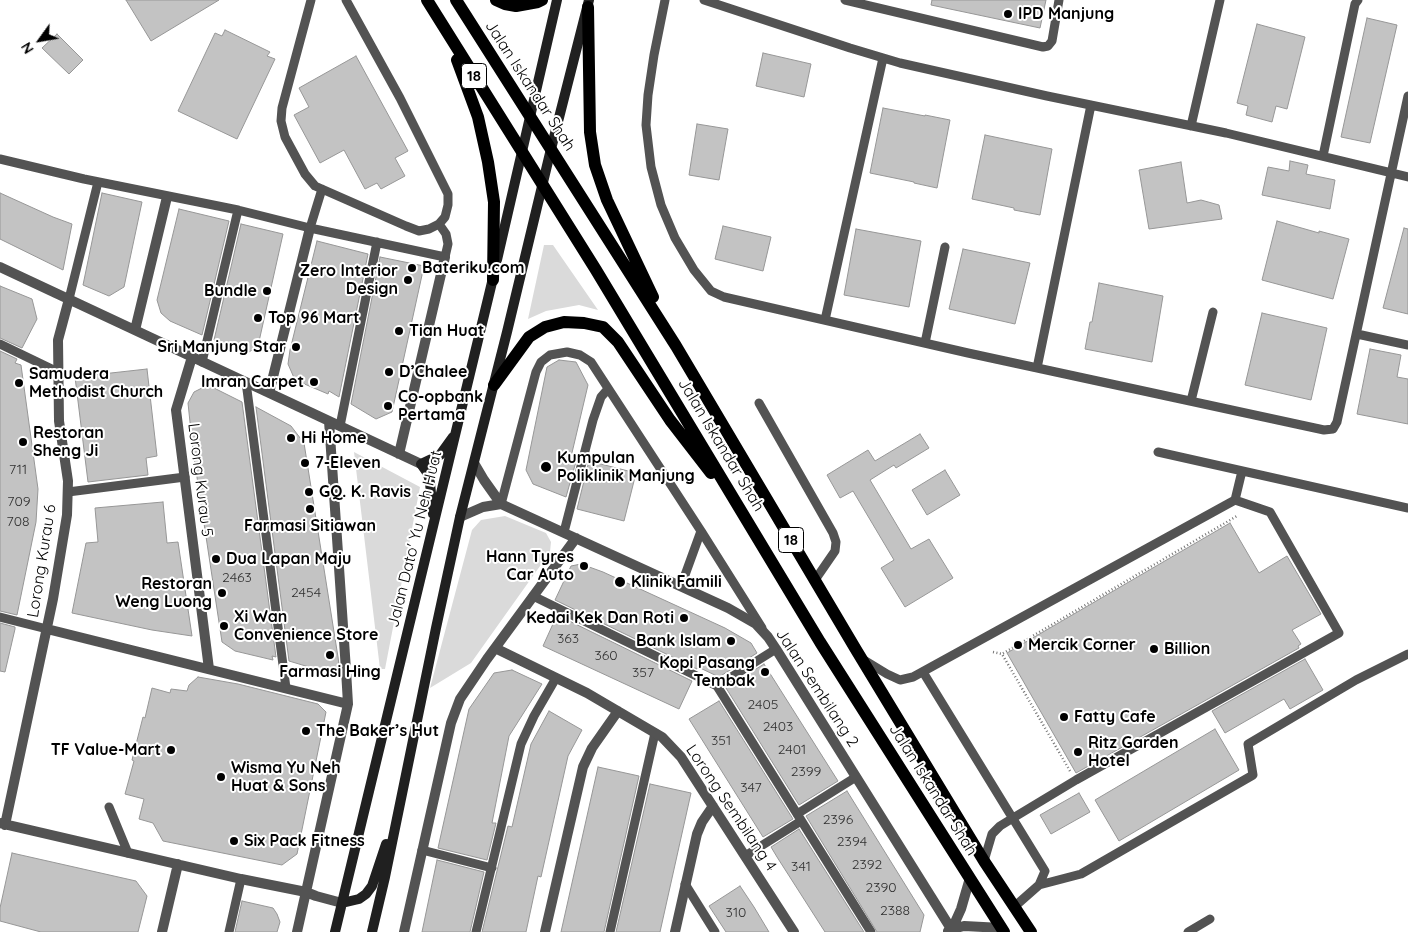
<!DOCTYPE html>
<html>
<head>
<meta charset="utf-8">
<style>
	body { margin:0 }
	#map { position:relative; width:1408px; height:932px; overflow:hidden; background:#fff; font-family:Quicksand,sans-serif }
	canvas { display:block }
	.north { position:absolute; left:15px; top:15px; width:50px; height:50px; -webkit-text-stroke:4px #fff; paint-order:stroke; rotate:238deg; font-size:14px; font-weight:700; line-height:20px; text-align:center; color:#000 }
	.north::after { content:''; display:block; margin:auto; width:18px; height:22px; background:#000; clip-path:polygon(50% 0,100% 100%,50% 72%,0 100%) }
</style>
</head>
<body>
<div id="map">
<canvas width="1408" height="932"></canvas>
<div class="north">N</div>
</div>
<script>
const context = document.querySelector('canvas').getContext('2d');
context.lineJoin = 'round';
function paint(path, color) { context.fillStyle = color; context.fill(path, 'evenodd'); }
const poly = rows => new Path2D(rows.map(r => 'M' + r).join(''));
function strokePath(path, color, width, dash) { context.strokeStyle = color; context.lineWidth = width; context.lineCap = dash ? 'butt' : 'round'; context.setLineDash(dash || []); context.stroke(path); }
function label(font, color, halo, rows, align = 'center') {
  context.font = font + ' Quicksand,sans-serif'; context.lineWidth = 4; context.setLineDash([]); context.textBaseline = 'middle'; context.strokeStyle = halo; context.fillStyle = color; for (const [text, x, y, turn = 0] of rows) {
    context.save(); context.translate(x, y); context.rotate((+turn || 0) * Math.PI / 180); context.textAlign = isNaN(turn) ? turn : align; if (halo) context.strokeText(text, 0, 0); context.fillText(text, 0, 0); context.restore();
  }
}
const green = poly([
	[544,245,553,245,598,310,579,305,546,311,528,319],
	[354,452,420,487,385,669,380,669],
	[505,516,546,533,551,542,550,552,471,663,430,688,472,530,481,520]
]);
const building = poly([
	[126,0,219,0,151,41,126,0],
	[932,0,1046,0,1040,28,931,5,932,0],
	[1367,18,1397,25,1370,143,1341,137,1367,18],
	[1257,24,1305,37,1287,109,1276,106,1272,122,1246,115,1248,106,1237,103,1257,24],
	[225,30,270,52,267,56,275,59,237,139,178,111,215,33,222,36,225,30],
	[57,34,83,60,69,74,42,48,57,34],
	[763,53,811,64,804,97,756,86,763,53],
	[356,56,408,151,395,158,405,176,381,189,377,183,365,189,344,150,320,163,294,115,309,107,299,88,356,56],
	[883,108,925,116,925,115,950,120,937,188,914,183,914,182,870,173,883,108],
	[697,124,728,129,719,180,689,175,697,124],
	[985,135,1052,149,1040,215,1014,210,1014,208,972,199,985,135],
	[1290,161,1308,165,1306,174,1335,180,1330,209,1262,195,1268,167,1289,171,1290,161],
	[1181,162,1187,203,1201,200,1219,205,1222,219,1149,229,1139,170,1181,162],
	[0,193,53,217,72,224,63,270,0,239,0,193],
	[102,193,142,202,124,287,109,296,83,285,102,193],
	[179,209,229,221,202,335,170,321,161,313,157,300,179,209],
	[1277,221,1319,233,1319,231,1349,239,1333,299,1262,280,1277,221],
	[241,224,283,234,258,346,246,354,215,346,216,341,214,340,241,224],
	[723,226,771,237,763,271,715,259,723,226],
	[1404,228,1408,229,1408,314,1383,308,1404,228],
	[856,229,921,241,909,307,844,295,856,229],
	[317,241,368,254,339,397,329,391,328,394,295,380,288,364,290,350,317,241],
	[963,249,1030,263,1015,324,949,309,963,249],
	[380,257,424,266,392,412,376,419,351,404,380,257],
	[1099,283,1163,296,1152,362,1085,349,1090,322,1092,322,1099,283],
	[0,286,32,299,37,319,22,348,0,338,0,286],
	[1262,313,1327,328,1311,400,1245,385,1262,313],
	[1370,349,1401,355,1397,377,1408,379,1408,424,1357,414,1370,349],
	[0,351,17,359,15,363,21,365,38,489,36,522,17,615,0,611,0,351],
	[559,360,576,362,588,385,571,457,577,458,566,497,533,484,526,470,547,367,559,360],
	[147,369,157,456,146,458,148,475,88,482,75,377,147,369],
	[208,385,242,402,276,657,272,656,273,660,235,651,222,642,193,451,188,403,194,392,208,385],
	[256,407,291,426,304,443,338,657,339,665,329,673,289,661,256,407],
	[920,434,929,448,896,468,894,465,870,480,911,549,929,539,953,578,905,607,881,568,894,560,853,491,840,498,827,475,868,450,875,461,920,434],
	[589,461,636,473,624,521,577,509,589,461],
	[945,470,960,495,927,515,912,490,945,470],
	[163,502,167,543,178,542,192,636,152,630,72,613,86,543,98,542,95,508,163,502],
	[1230,523,1259,573,1287,556,1321,614,1292,630,1301,644,1298,646,1299,648,1076,773,1007,653,1230,523],
	[581,564,603,572,725,628,751,643,757,653,719,677,698,667,697,669,555,600,571,566,581,564],
	[557,615,692,681,679,709,543,646,557,615],
	[0,623,15,627,15,629,5,672,0,671,0,623],
	[1305,659,1323,690,1290,709,1284,699,1225,733,1212,711,1305,659],
	[764,664,838,781,799,805,726,688,764,664],
	[512,670,542,684,509,736,492,823,496,823,487,860,438,848,469,709,494,673,512,670],
	[198,677,238,684,318,704,326,712,297,854,282,865,163,841,153,823,139,819,144,799,125,794,134,761,132,760,143,717,145,718,152,688,170,693,171,689,187,691,189,685,198,677],
	[719,701,793,819,763,837,689,719,719,701],
	[549,711,582,730,568,756,541,877,538,876,526,932,482,932,508,826,512,827,531,744,549,711],
	[1215,729,1239,770,1119,841,1095,800,1215,729],
	[598,767,639,776,604,932,561,932,598,767],
	[650,784,691,793,660,932,616,932,650,784],
	[847,791,924,915,920,932,877,932,806,816,847,791],
	[1079,793,1090,812,1051,834,1040,815,1079,793],
	[799,829,864,932,825,932,777,857,771,847,799,829],
	[12,853,136,881,147,896,138,932,41,932,0,921,0,908,12,853],
	[437,860,484,872,470,932,422,932,437,860],
	[740,886,754,907,769,932,726,932,709,906,740,886],
	[242,901,273,908,277,914,280,922,277,932,235,932,242,901]
]);
const path = poly([
	[993,652,1002,654],
	[1070,771,1002,654,1237,516]
]);
const service = poly([
	[311,0,282,108,281,121,285,137,305,174,315,186,406,226,419,231,429,229,439,224,445,217,448,205,448,194,400,98,346,0],
	[665,0,654,55,648,95,646,125,651,167,661,205,675,238,694,270,711,291,724,297,968,353,1324,430,1333,429,1337,422,1408,96],
	[704,0,850,48,900,63,1047,96,1226,133,1408,177],
	[845,0,1043,47,1048,46,1052,41,1059,0],
	[1191,126,1220,0],
	[1323,156,1355,4,1358,0],
	[0,159,84,179,238,210,310,228,445,257,448,244,446,234,439,224],
	[310,228,322,189],
	[69,299,98,182],
	[825,320,883,58],
	[1357,334,1408,345],
	[925,343,945,247],
	[0,344,58,372],
	[202,362,238,210],
	[1037,368,1091,105],
	[246,382,286,688],
	[1191,401,1213,312],
	[759,403,833,533,836,542,835,551,815,580],
	[340,426,377,242],
	[1158,452,1408,508],
	[68,492,185,477],
	[1235,500,1242,471],
	[501,504,536,372,541,362,550,355,567,352,580,355,591,362,701,531,681,586],
	[701,531,762,628],
	[564,532,593,420,601,397,608,389],
	[533,596,717,686,871,932],
	[0,617,47,629],
	[864,660,887,674,900,680,913,677,1235,500,1270,512,1339,633,1076,780,1013,818,1000,826,992,834,984,861],
	[923,672,1045,871,1039,885,1014,907],
	[717,686,776,649],
	[109,807,128,853],
	[797,814,856,777],
	[422,850,492,868],
	[745,856,801,821],
	[685,884,715,932],
	[1039,885,1081,874,1253,775,1248,744,1356,680,1408,654],
	[229,932,241,879],
	[476,932,521,744,534,716,556,678],
	[610,932,655,733],
	[1188,932,1210,919]
]);
const minor = poly([
	[0,267,421,464],
	[135,330,167,197],
	[192,357,176,410,209,669],
	[269,393,310,228],
	[399,454,445,257],
	[474,463,484,480,501,504,728,608,756,624,768,637,776,649,953,932],
	[460,517,483,507,501,504],
	[47,629,348,704],
	[495,648,587,693,662,737,681,757,794,932],
	[0,823,241,879,306,892,316,896,342,903],
	[5,825,53,599,67,515,68,481,59,421,58,340,69,299],
	[952,929,961,909,970,878],
	[948,931,952,929,964,926,1002,928],
	[162,932,178,864],
	[297,932,348,704,346,670,329,421],
	[404,932,451,723,460,699,487,659,576,538],
	[545,932,583,767,592,748,618,711],
	[675,932,697,834,702,822,713,806]
]);
const secondary = poly([
	[497,260,557,0],
	[433,514,430,483,428,474,421,464,440,455,453,437],
	[342,903,359,899,366,894,372,886,386,844],
	[335,932,494,274],
	[372,932,385,877,436,628,460,517,507,332,551,149,589,0]
]);
const primary = poly([
	[427,0,596,270,820,642,1004,932],
	[456,0,676,346,855,648,984,861,1031,932],
	[496,0,505,4,516,6,538,2,542,0],
	[588,7,590,132,595,165,607,200,653,297],
	[457,60,478,117,488,162,494,202,493,280],
	[494,385,529,337,545,327,564,322,584,323,603,327,618,342,670,420,711,473]
]);
const markers = [
	[1008,14,5,"#000"],
	[412,268,5,"#000"],
	[408,280,5,"#000"],
	[267,291,5,"#000"],
	[258,318,5,"#000"],
	[399,331,5,"#000"],
	[296,347,5,"#000"],
	[389,372,5,"#000"],
	[314,382,5,"#000"],
	[19,383,5,"#000"],
	[388,406,5,"#000"],
	[291,438,5,"#000"],
	[23,442,5,"#000"],
	[305,463,5,"#000"],
	[546,467,6,"#000"],
	[309,492,5,"#000"],
	[310,509,5,"#000"],
	[216,559,5,"#000"],
	[584,566,5,"#000"],
	[620,582,6,"#000"],
	[222,593,5,"#000"],
	[684,618,5,"#000"],
	[224,626,5,"#000"],
	[731,641,5,"#000"],
	[1018,645,5,"#000"],
	[1154,649,5,"#000"],
	[330,655,5,"#000"],
	[765,672,5,"#000"],
	[1064,717,5,"#000"],
	[306,731,5,"#000"],
	[171,750,5,"#000"],
	[1078,752,5,"#000"],
	[221,777,5,"#000"],
	[234,841,5,"#000"]
];
const numberNames = [
	["711",18,470],
	["709",19,502],
	["708",18,522],
	["2463",237,578],
	["2454",306,593],
	["363",568,639],
	["360",606,656],
	["357",643,673],
	["2405",763,705],
	["2403",778,727],
	["351",721,741],
	["2401",792,750],
	["2399",806,772],
	["347",751,788],
	["2396",838,820],
	["2394",852,842],
	["2392",867,865],
	["341",801,867],
	["2390",881,888],
	["2388",895,911],
	["310",736,913]
];
const shields = [
	[474,76,25],
	[791,540,25]
];
const shieldNames = [
	["18",474,76],
	["18",791,540]
];
const poiNames = [
	["IPD Manjung",1018,14],
	["Bateriku.com",422,268],
	["Zero Interior",398,271,"right"],
	["Design",398,289,"right"],
	["Bundle",257,291,"right"],
	["Top 96 Mart",268,318],
	["Tian Huat",409,331],
	["Sri Manjung Star",286,347,"right"],
	["D’Chalee",399,372],
	["Samudera",29,374],
	["Methodist Church",29,392],
	["Imran Carpet",304,382,"right"],
	["Co-opbank",398,397],
	["Pertama",398,415],
	["Restoran",33,433],
	["Sheng Ji",33,451],
	["Hi Home",301,438],
	["Kumpulan",557,458],
	["Poliklinik Manjung",557,476],
	["7-Eleven",315,463],
	["GQ. K. Ravis",319,492],
	["Farmasi Sitiawan",310,526,"center"],
	["Hann Tyres",574,557,"right"],
	["Car Auto",574,575,"right"],
	["Dua Lapan Maju",226,559],
	["Klinik Famili",631,582],
	["Restoran",212,584,"right"],
	["Weng Luong",212,602,"right"],
	["Xi Wan",234,617],
	["Convenience Store",234,635],
	["Kedai Kek Dan Roti",674,618,"right"],
	["Bank Islam",721,641,"right"],
	["Mercik Corner",1028,645],
	["Billion",1164,649],
	["Kopi Pasang",755,663,"right"],
	["Tembak",755,681,"right"],
	["Farmasi Hing",330,672,"center"],
	["Fatty Cafe",1074,717],
	["The Baker’s Hut",316,731],
	["Ritz Garden",1088,743],
	["Hotel",1088,761],
	["TF Value-Mart",161,750,"right"],
	["Wisma Yu Neh",231,768],
	["Huat & Sons",231,786],
	["Six Pack Fitness",244,841]
];
const streetNames = [
	["Jalan Iskandar Shah",530,86,57],
	["Jalan Iskandar Shah",721,445,59],
	["Lorong Kurau 5",200,480,83],
	["Jalan Dato' Yu Neh Huat",415,539,-76],
	["Lorong Kurau 6",42,561,-81],
	["Jalan Sembilang 2",817,688,57],
	["Jalan Iskandar Shah",933,790,58],
	["Lorong Sembilang 4",731,808,56]
];
paint(green, '#dadada');
paint(building, '#c3c3c3');
strokePath(building, '#979797', 1);
strokePath(path, '#757575', 2.5, [1, 2.5]);
strokePath(service, '#535353', 9);
strokePath(minor, '#535353', 10);
strokePath(secondary, '#202020', 10);
strokePath(primary, '#000', 12);
for (const [x, y, r, color] of markers) { const dot = new Path2D(); dot.arc(x, y, r, 0, 2 * Math.PI); context.fillStyle = color; context.fill(dot); strokePath(dot, '#fff', 2); }
label('14px', '#313131', null, numberNames);
for (const [x, y, w] of shields) { const box = new Path2D(); box.roundRect(x - w / 2, y - 12.5, w, 25, 4); context.fillStyle = '#fff'; context.fill(box); strokePath(box, '#000', 1); }
label('bold 15px', '#000', null, shieldNames);
label('bold 16px', '#000', '#fff', poiNames, 'left');
label('16px', '#000', '#fff', streetNames);
</script>
</body>
</html>
